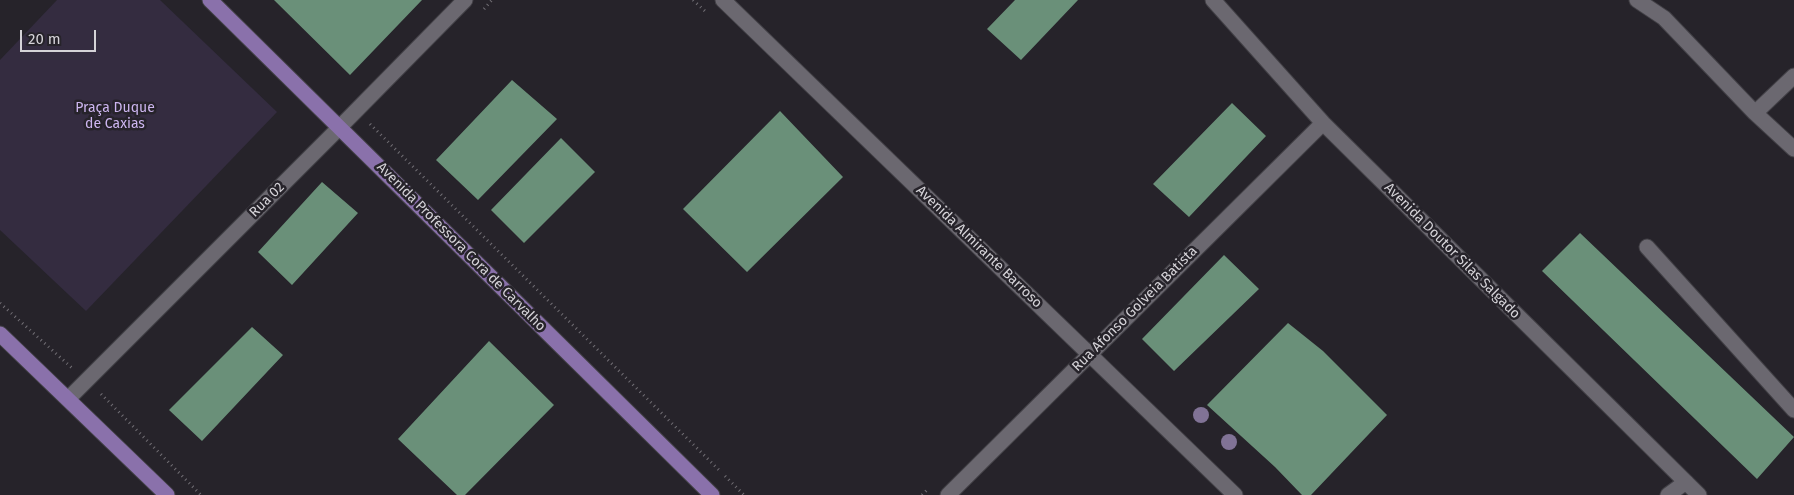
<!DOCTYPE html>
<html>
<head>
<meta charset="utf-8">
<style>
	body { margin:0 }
	#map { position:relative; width:1794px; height:495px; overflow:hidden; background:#26232a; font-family:"Fira Sans",sans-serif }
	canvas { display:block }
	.scale { position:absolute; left:20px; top:30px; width:76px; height:22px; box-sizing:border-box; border:2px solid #d5d3d8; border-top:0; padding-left:6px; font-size:15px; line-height:18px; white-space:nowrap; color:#d5d3d8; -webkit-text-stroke:4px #26232a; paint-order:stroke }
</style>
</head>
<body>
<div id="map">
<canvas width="1794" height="495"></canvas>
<div class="scale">20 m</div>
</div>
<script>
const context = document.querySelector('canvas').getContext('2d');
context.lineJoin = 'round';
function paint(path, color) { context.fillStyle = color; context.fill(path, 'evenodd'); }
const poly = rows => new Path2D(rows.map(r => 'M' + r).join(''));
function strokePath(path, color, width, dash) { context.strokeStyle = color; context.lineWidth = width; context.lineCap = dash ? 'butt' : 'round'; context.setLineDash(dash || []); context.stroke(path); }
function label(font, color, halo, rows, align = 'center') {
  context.font = font + ' "Fira Sans",sans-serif'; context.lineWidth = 5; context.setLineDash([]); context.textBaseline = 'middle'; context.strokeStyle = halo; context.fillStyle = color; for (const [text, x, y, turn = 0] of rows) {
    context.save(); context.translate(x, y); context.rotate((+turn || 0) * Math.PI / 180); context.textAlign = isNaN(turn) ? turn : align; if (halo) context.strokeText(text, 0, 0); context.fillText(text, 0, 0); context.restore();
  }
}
const green = poly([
	[57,0,160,0,277,112,86,311,0,230,0,60]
]);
const building = poly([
	[274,0,422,0,350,75],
	[1015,0,1078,0,1021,60,987,29],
	[512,80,557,119,478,200,436,160],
	[1232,103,1266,136,1189,217,1153,184],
	[780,111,843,177,747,272,683,209],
	[561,138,595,172,524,243,491,210],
	[322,182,358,213,292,285,258,252],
	[1580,233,1794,437,1757,479,1542,271],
	[1224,255,1259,289,1174,371,1142,339],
	[1288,323,1323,351,1387,415,1311,495,1302,495,1275,467,1207,405],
	[252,327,283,355,202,441,169,410],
	[489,341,554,405,465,495,457,495,398,439]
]);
const path = poly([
	[693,0,706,12],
	[484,9,492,0],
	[370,124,719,470],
	[0,303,72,368],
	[101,394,201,495],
	[725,476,744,495],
	[922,495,929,488]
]);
const minor = poly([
	[723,0,1235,495],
	[1213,0,1323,123,1699,495],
	[1637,0,1664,18,1755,113,1794,149],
	[1755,113,1794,76],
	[1647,247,1794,410],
	[68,399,339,128,465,0],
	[948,495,1323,123],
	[1668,495,1686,482]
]);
const major = poly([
	[210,0,712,495],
	[0,334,167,495]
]);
const trees = [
	[1201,415],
	[1229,442]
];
const parkNames = [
	["Praça Duque",115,108],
	["de Caxias",115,124]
];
const streetNames = [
	["Rua 02",267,200,-45],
	["Avenida Professora Cora de Carvalho",461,247,45],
	["Avenida Almirante Barroso",979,247,44],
	["Avenida Doutor Silas Salgado",1452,251,45],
	["Rua Afonso Golveia Batista",1135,309,-45]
];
paint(green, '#342c40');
paint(building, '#6a9079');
strokePath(minor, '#424046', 17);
strokePath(major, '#424046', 17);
strokePath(path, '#726f75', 3, [1, 4]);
strokePath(minor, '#6b6870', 15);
strokePath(major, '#8a71ab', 15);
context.fillStyle = '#817396';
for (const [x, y] of trees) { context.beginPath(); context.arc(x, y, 8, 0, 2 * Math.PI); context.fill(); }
label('14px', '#ccb5ef', '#26232a', parkNames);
label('14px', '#d5d3d8', '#26232a', streetNames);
</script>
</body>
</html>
